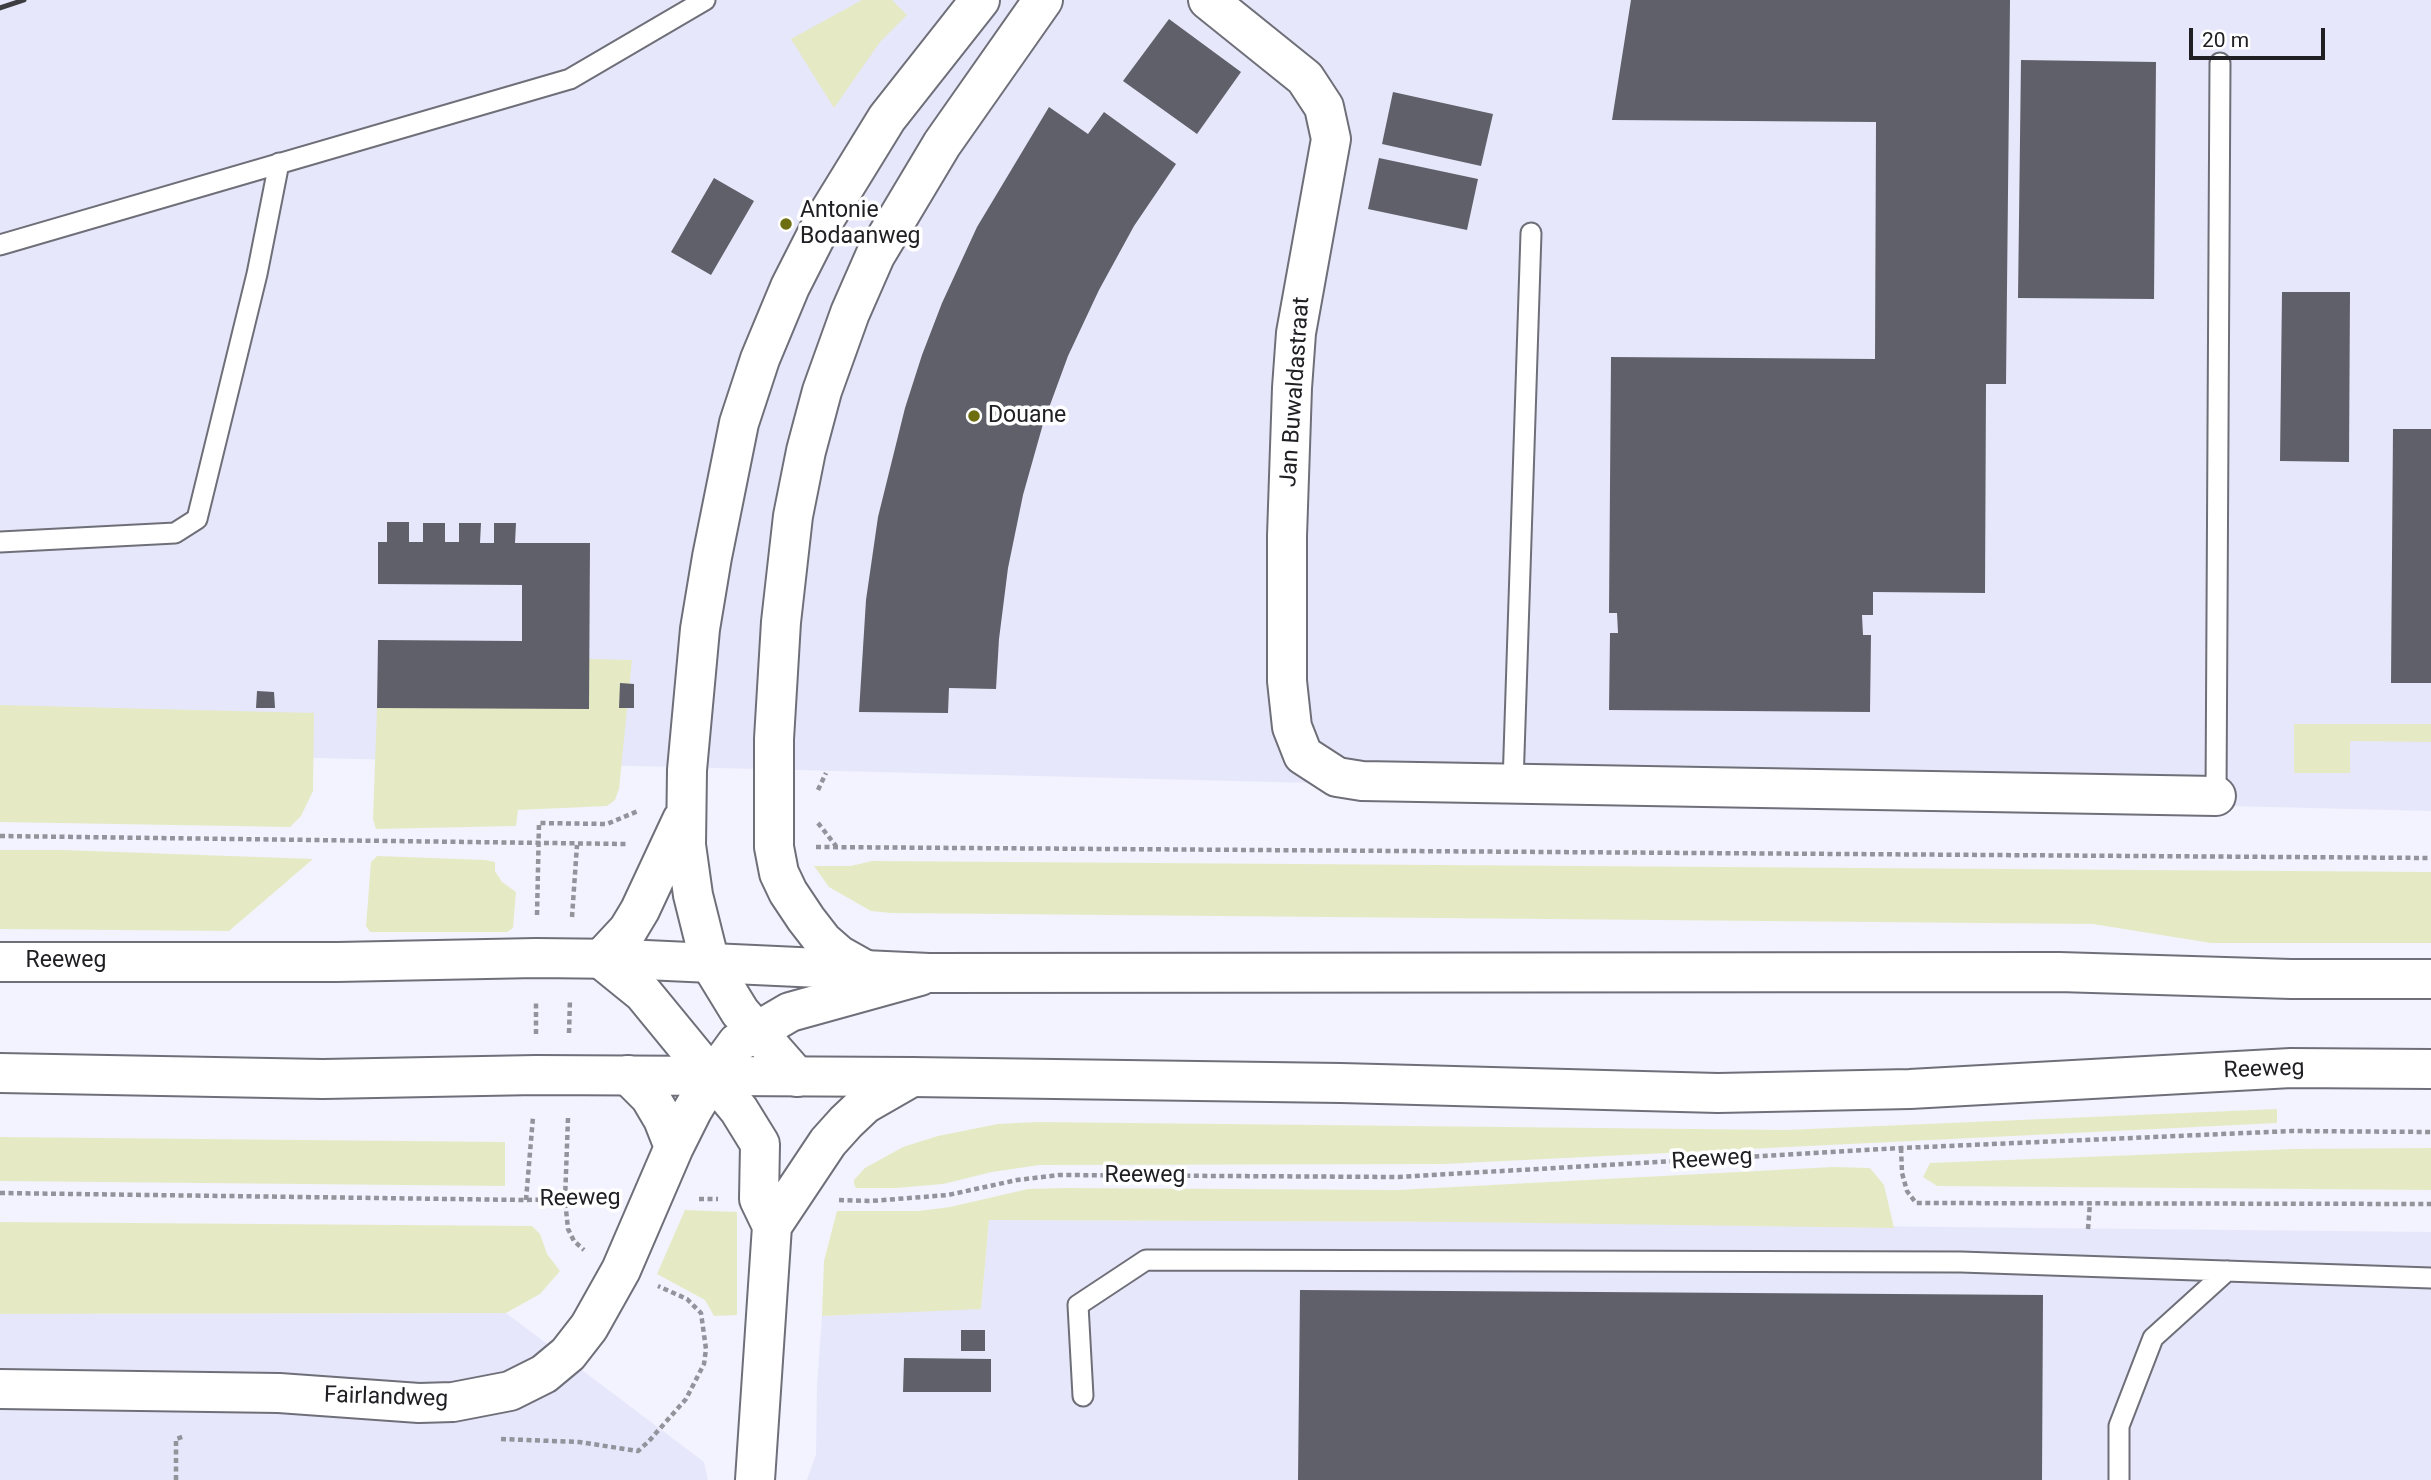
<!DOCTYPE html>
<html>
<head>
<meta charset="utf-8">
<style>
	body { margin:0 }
	#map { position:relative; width:2431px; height:1480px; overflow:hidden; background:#f2f3fe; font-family:Roboto,sans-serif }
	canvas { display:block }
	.scale { position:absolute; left:2189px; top:28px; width:136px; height:32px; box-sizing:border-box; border:4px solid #202024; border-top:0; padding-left:9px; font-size:21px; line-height:24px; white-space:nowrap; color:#202024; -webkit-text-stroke:5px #fff; paint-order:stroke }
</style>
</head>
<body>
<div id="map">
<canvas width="2431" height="1480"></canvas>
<div class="scale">20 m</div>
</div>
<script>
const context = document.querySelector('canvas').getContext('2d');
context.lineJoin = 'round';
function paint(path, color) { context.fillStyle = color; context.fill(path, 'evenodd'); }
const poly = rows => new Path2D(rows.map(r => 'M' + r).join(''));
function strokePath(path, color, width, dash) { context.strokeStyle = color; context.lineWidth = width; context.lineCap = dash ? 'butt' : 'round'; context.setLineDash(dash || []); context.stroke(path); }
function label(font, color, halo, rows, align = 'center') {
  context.font = font + ' Roboto,sans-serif'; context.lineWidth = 7; context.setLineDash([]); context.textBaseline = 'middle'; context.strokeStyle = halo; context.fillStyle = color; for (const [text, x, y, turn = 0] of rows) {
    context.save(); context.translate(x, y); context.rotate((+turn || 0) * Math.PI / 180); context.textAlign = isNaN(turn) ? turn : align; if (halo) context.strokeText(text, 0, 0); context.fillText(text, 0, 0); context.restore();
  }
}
const built = poly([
	[0,0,2431,0,2431,811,0,750],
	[989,1220,1460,1222,2431,1232,2431,1480,807,1480,816,1454,817,1385,822,1316,981,1308],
	[506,1313,704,1462,708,1480,0,1480,0,1314]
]);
const green = poly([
	[862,0,892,0,907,15,880,42,834,108,791,39],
	[589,659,632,660,619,789,615,800,607,806,518,810,516,826,376,829,373,819,377,708],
	[0,705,314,713,313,791,301,816,290,827,0,822],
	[2294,724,2431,724,2431,742,2350,741,2350,773,2294,773],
	[0,850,63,850,313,859,229,931,0,929],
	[377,856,486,860,495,862,495,871,502,882,516,892,513,928,507,932,370,932,366,926,371,862],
	[872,861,2431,872,2431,943,2211,943,2093,924,891,913,871,911,829,887,814,866,851,866],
	[2277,1109,2277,1123,1443,1164,1039,1165,992,1172,943,1184,896,1188,856,1188,854,1184,854,1180,865,1168,903,1147,938,1136,998,1124,1037,1122,1786,1130],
	[0,1137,505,1142,505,1186,0,1181],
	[2431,1148,2431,1190,1937,1186,1923,1177,1930,1163,2292,1149],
	[1833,1167,1870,1168,1884,1185,1894,1228,1460,1222,989,1220,981,1309,822,1316,824,1261,837,1211,919,1211,950,1207,1028,1189,1066,1188,1397,1190],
	[685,1210,737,1212,737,1315,714,1316,705,1300,657,1274],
	[0,1222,532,1226,540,1234,547,1254,560,1271,540,1294,506,1313,0,1314]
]);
const building = poly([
	[1631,0,2010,0,2006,384,1986,384,1985,593,1873,592,1873,615,1862,615,1863,635,1871,635,1870,712,1609,710,1610,633,1618,633,1617,613,1609,613,1611,357,1875,359,1876,122,1612,120],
	[1169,19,1241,72,1197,134,1123,81],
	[2021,60,2156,62,2154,299,2018,298],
	[1393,92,1493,114,1481,166,1382,144],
	[1049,107,1088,134,1104,112,1176,164,1134,226,1099,290,1068,356,1043,424,1023,495,1008,568,999,639,996,689,949,688,948,713,859,712,866,600,878,517,905,408,922,355,942,303,977,227],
	[1379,158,1478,179,1467,230,1368,209],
	[714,178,754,201,711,275,671,252],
	[2282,292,2350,292,2349,462,2280,461],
	[2393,429,2431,429,2431,683,2391,683],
	[387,522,409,522,409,542,423,542,423,523,445,523,445,542,459,542,459,523,481,523,480,543,494,543,494,523,516,523,515,543,590,543,589,709,377,708,378,640,522,641,522,585,378,584,378,542,387,542],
	[620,683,634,684,634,708,619,708],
	[257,691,274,692,275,708,256,708],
	[1300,1290,2043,1295,2042,1480,1298,1480],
	[961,1330,985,1330,985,1351,961,1351],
	[904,1358,991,1359,991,1392,903,1392]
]);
const path = poly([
	[818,790,826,773],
	[818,823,836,846],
	[0,836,626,844],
	[816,847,2431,858],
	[537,915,539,823,607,824,638,811],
	[572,917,577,845],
	[569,1033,570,999],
	[536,1034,536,1001],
	[568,1118,565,1200,568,1229,574,1241,584,1250],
	[1901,1148,1902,1173,1907,1191,1916,1203,2431,1204],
	[0,1193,526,1200,606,1198],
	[699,1199,718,1199],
	[526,1200,533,1117],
	[839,1200,871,1201,948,1195,1017,1180,1059,1175,1398,1177,1901,1148,2292,1131,2431,1132],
	[2088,1229,2090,1203],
	[501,1439,579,1442,638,1451,649,1441,686,1399,704,1364,706,1349,701,1313,687,1299,658,1286],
	[176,1480,176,1439,185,1436]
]);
const service = poly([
	[0,245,570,79,705,0],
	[0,542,175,533,197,519,257,274,279,163],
	[1513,784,1531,233],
	[2216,796,2220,63],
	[1083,1396,1078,1305,1146,1260,1961,1262,2431,1278],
	[2119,1480,2119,1426,2153,1338,2227,1271]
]);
const minor = poly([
	[1208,0,1305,78,1324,107,1331,139,1296,333,1292,388,1287,536,1287,681,1292,727,1303,755,1337,777,1362,781,2216,796],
	[601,959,643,993,739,1110,760,1144,759,1199,772,1226],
	[628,1075,650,1097,663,1119,674,1147],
	[0,1389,279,1393,419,1403,453,1402,510,1391,544,1374,568,1354,589,1327,621,1270,674,1147,692,1111,713,1076,737,1043,790,1012,920,976],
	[755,1480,772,1226,828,1142,846,1122,865,1104,912,1077]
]);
const tertiary = poly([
	[601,959,628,930,640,910,682,820],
	[864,969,839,955,823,941,806,919,788,892,779,873,774,847,774,739,781,622,793,516,806,451,822,391,850,313,875,256,942,144,1043,0],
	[797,1077,740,1012,710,963,693,895,686,845,687,770,700,629,712,557,739,423,760,359,790,287,823,222,887,118,980,0]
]);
const secondary = poly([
	[0,962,337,962,536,958,624,959,929,973,2059,972,2291,979,2431,979],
	[0,1073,323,1079,536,1075,912,1077,1341,1083,1718,1093,1910,1089,2291,1068,2431,1069]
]);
const rail = poly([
	[0,8,24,0]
]);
const markers = [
	[786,224,7,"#6d6e0f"],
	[974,416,7,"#6d6e0f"]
];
const poiNames = [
	["Antonie",800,211],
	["Bodaanweg",800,237],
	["Douane",988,416]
];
const streetNames = [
	["Jan Buwaldastraat",1296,392,-86],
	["Reeweg",66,961],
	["Reeweg",2264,1070,-2],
	["Reeweg",1712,1160,-4],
	["Reeweg",1145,1176],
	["Reeweg",580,1199,-1],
	["Fairlandweg",386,1398,2]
];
paint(built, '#e6e7fa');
paint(green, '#e5eac5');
paint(building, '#5f6069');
strokePath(service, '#6e6f78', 23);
strokePath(minor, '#6e6f78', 42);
strokePath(tertiary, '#6e6f78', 42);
strokePath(secondary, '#6e6f78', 42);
strokePath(path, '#92939b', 4.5, [5, 3.5]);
strokePath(service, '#fff', 19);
strokePath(minor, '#fff', 38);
strokePath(tertiary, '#fff', 38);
strokePath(secondary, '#fff', 38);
strokePath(rail, '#3c3c41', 5);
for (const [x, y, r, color] of markers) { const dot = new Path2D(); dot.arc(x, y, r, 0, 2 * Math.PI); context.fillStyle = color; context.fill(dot); strokePath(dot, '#fff', 2.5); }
label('23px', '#202024', '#fff', poiNames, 'left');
label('23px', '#202024', '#fff', streetNames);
</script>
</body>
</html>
